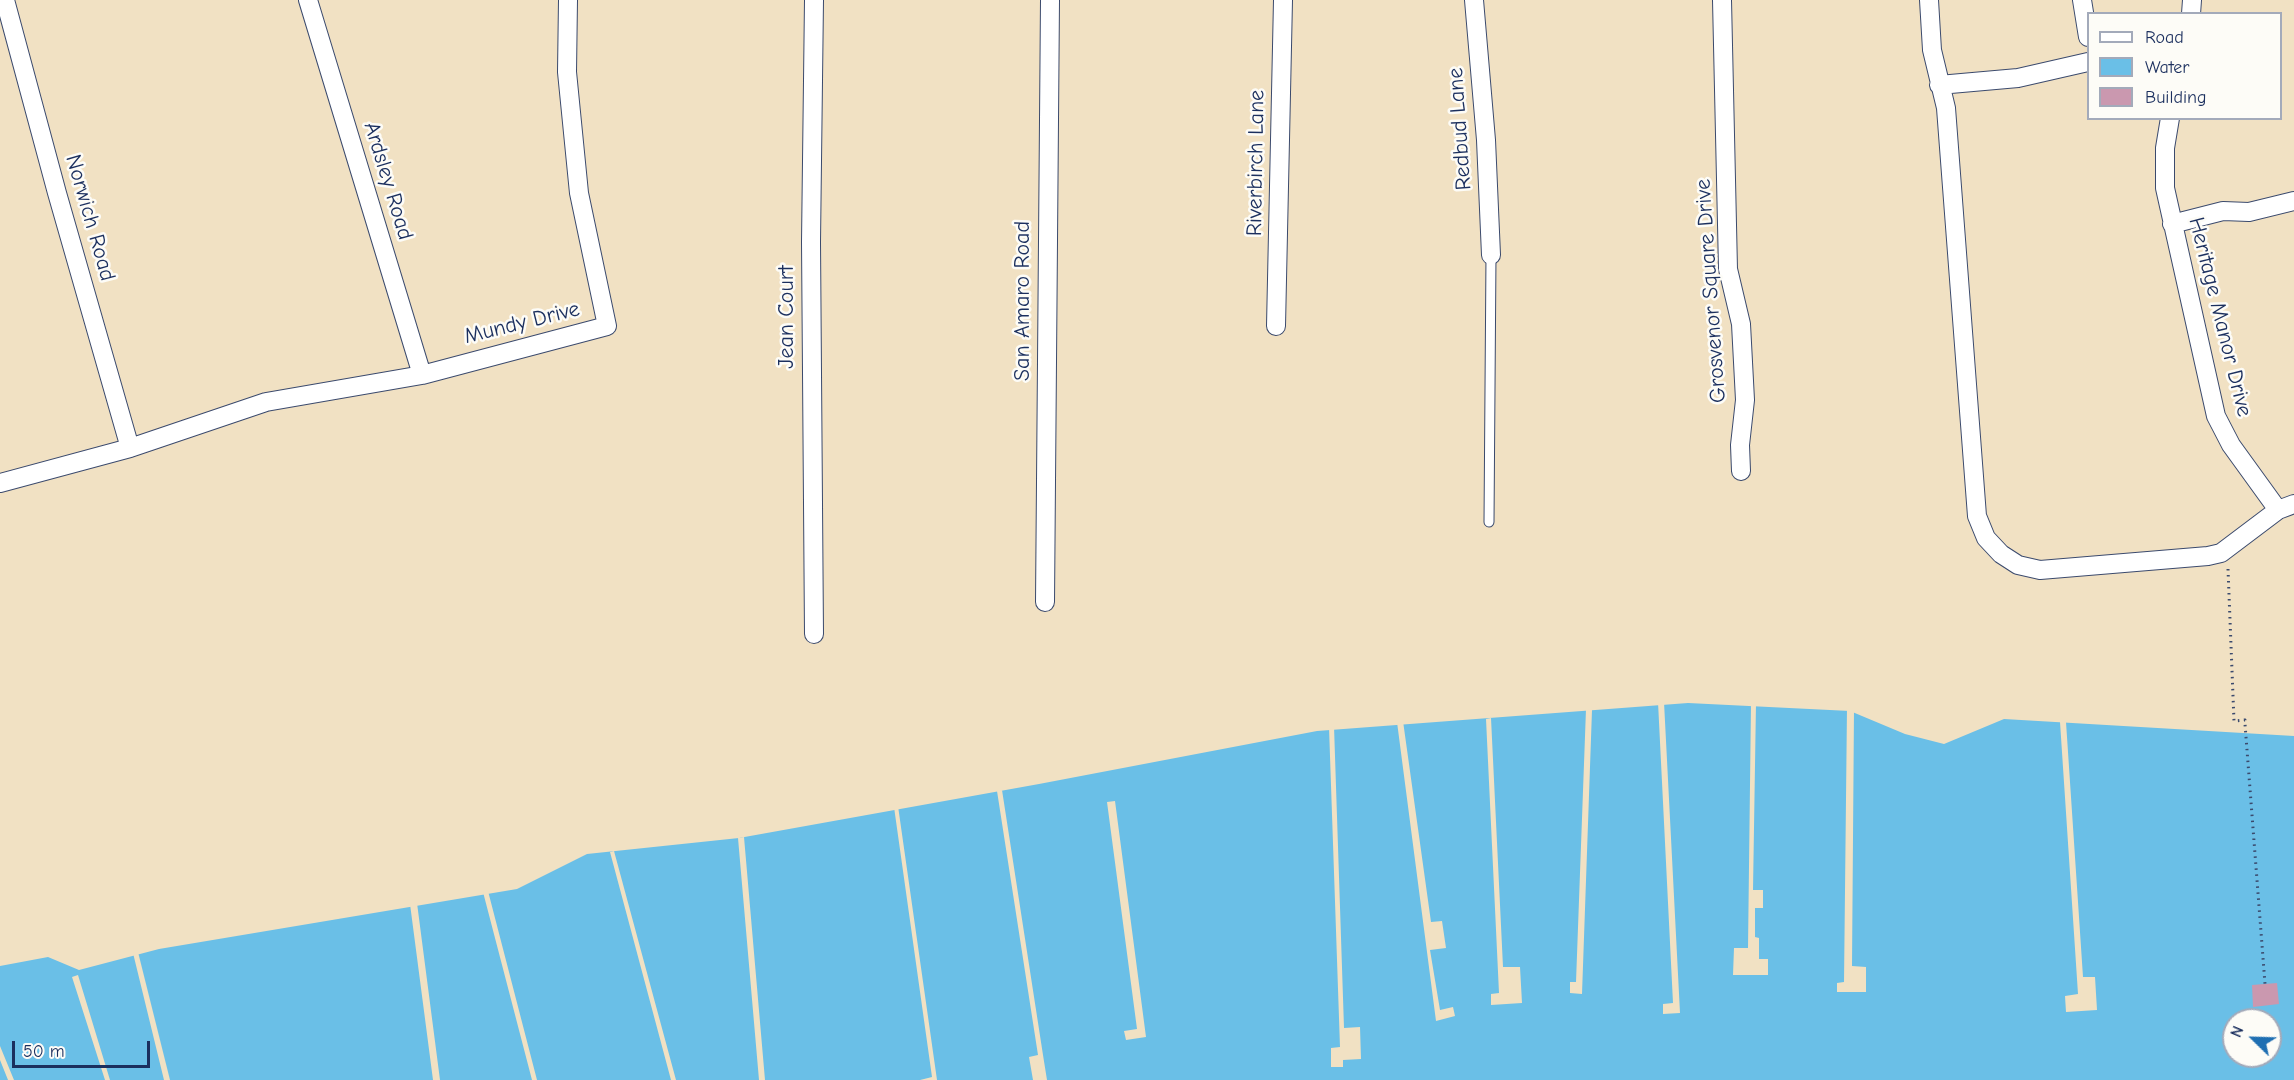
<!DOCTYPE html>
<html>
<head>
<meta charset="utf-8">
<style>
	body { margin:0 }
	#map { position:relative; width:2294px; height:1080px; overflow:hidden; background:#f1e1c3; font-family:"Comic Neue",sans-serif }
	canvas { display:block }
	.legend { position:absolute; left:2087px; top:12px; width:195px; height:108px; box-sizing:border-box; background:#fdfcf7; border:2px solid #a3aaba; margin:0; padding:8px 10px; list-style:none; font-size:18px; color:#1b2f5e }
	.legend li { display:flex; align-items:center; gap:12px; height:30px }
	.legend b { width:30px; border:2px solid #a3aaba }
	.north { position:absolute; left:2222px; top:1008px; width:60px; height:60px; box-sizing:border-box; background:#fdfcf7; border:2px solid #a3aaba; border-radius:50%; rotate:293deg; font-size:16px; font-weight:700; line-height:24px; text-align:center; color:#1b2f5e }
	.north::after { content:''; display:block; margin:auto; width:21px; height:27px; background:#1f6fb2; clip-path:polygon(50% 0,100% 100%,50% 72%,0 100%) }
	.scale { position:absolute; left:12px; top:1041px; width:138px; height:27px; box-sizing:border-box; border:3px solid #1b2f5e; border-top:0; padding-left:8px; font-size:18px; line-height:21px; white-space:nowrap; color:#1b2f5e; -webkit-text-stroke:4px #fdfcf7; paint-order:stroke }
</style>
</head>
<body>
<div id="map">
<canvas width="2294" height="1080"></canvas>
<ul class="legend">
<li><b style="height:8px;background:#fff"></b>Road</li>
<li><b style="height:16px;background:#6abfe7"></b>Water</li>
<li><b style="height:16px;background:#ca98af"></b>Building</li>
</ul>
<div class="north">N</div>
<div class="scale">50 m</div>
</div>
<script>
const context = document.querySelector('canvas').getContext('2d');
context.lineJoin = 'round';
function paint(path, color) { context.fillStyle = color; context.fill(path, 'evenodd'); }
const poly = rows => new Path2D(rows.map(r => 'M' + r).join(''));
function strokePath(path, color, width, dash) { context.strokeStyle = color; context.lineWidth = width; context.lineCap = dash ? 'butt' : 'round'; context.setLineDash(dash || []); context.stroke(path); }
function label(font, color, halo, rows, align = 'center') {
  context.font = font + ' "Comic Neue",sans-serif'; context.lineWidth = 5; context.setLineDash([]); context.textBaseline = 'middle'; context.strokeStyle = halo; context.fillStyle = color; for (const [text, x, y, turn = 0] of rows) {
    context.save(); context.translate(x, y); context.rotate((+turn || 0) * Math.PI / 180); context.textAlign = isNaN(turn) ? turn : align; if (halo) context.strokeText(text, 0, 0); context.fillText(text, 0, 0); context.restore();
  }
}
const water = poly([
	[1688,703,1850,711,1905,734,1944,744,2004,719,2294,736,2294,1080,0,1080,0,966,48,957,79,970,159,949,517,889,587,854,739,838,1039,784,1317,731],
	[2234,1020,2270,1020,2270,1056,2234,1056]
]);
const pier = poly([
	[1658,702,1664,702,1680,1013,1663,1014,1663,1004,1673,1003],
	[1751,703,1756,703,1753,890,1763,890,1763,908,1755,908,1755,937,1759,938,1759,959,1768,959,1768,975,1733,975,1734,948,1748,948],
	[1847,707,1854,709,1852,966,1866,967,1866,992,1837,992,1837,983,1844,982],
	[1586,709,1592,710,1582,994,1570,993,1570,982,1576,982],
	[1491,718,1503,967,1520,967,1522,1003,1491,1005,1491,994,1499,993,1486,719],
	[1403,721,1431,922,1442,921,1446,948,1430,950,1440,1010,1453,1007,1455,1016,1436,1021,1397,722],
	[2060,722,2066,722,2083,977,2095,977,2097,1010,2066,1012,2065,996,2078,994],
	[1334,726,1344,1028,1360,1027,1361,1059,1343,1060,1343,1067,1331,1067,1331,1048,1340,1047,1329,727],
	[1002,790,1043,1055,1047,1080,1033,1080,1029,1057,1038,1055,997,791],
	[1115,801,1146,1037,1126,1040,1124,1031,1137,1029,1107,802],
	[898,806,937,1080,920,1080,932,1077,894,807],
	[744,837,765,1080,759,1080,738,838],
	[614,851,676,1080,671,1080,610,852],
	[488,891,537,1080,532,1080,483,892],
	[417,903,440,1080,433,1080,410,904],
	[138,952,170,1080,164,1080,133,953],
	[78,975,110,1080,105,1080,72,977],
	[0,1046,14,1080,8,1080,0,1060]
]);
const building = poly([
	[2277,983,2279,1004,2253,1007,2252,985]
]);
const path = poly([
	[2228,569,2234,721,2245,720,2245,724,2265,984]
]);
const service = poly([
	[1489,522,1491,255]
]);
const minor = poly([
	[5,0,57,193,130,448],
	[308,0,422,375],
	[814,0,811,242,814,634],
	[1474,0,1486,140,1491,255],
	[1722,0,1728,269,1741,324,1745,400,1740,445,1741,471],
	[1929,0,1932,50,1946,108,1977,516,1986,538,2001,554,2018,565,2040,570,2208,556,2221,553,2278,510,2294,504],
	[2082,0,2088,37],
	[2191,14,2192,0],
	[1939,85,2018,78,2088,62],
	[2170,118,2165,148,2165,188,2216,416,2231,445,2278,510],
	[2172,224,2223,211,2249,212,2294,201],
	[1276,326,1283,0],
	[0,483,130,448,266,402,422,375,607,326,579,193,567,72,568,0],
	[1045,602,1050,0]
]);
const streetNames = [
	["Redbud Lane",1460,129,-94],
	["Riverbirch Lane",1256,163,-89],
	["Ardsley Road",388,181,73],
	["Norwich Road",90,218,74],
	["Grosvenor Square Drive",1711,291,-94],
	["San Amaro Road",1023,301,-90],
	["Jean Court",787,317,-90],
	["Heritage Manor Drive",2220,317,76],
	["Mundy Drive",522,323,-14]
];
paint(water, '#6abfe7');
paint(pier, '#f1e1c3');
paint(building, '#ca98af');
strokePath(service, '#3b4a6d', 11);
strokePath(minor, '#3b4a6d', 20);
strokePath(path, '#3b4a6d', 3, [1.5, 4.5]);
strokePath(service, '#fff', 9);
strokePath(minor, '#fff', 18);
label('22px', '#1b2f5e', '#fdfcf7', streetNames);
</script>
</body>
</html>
